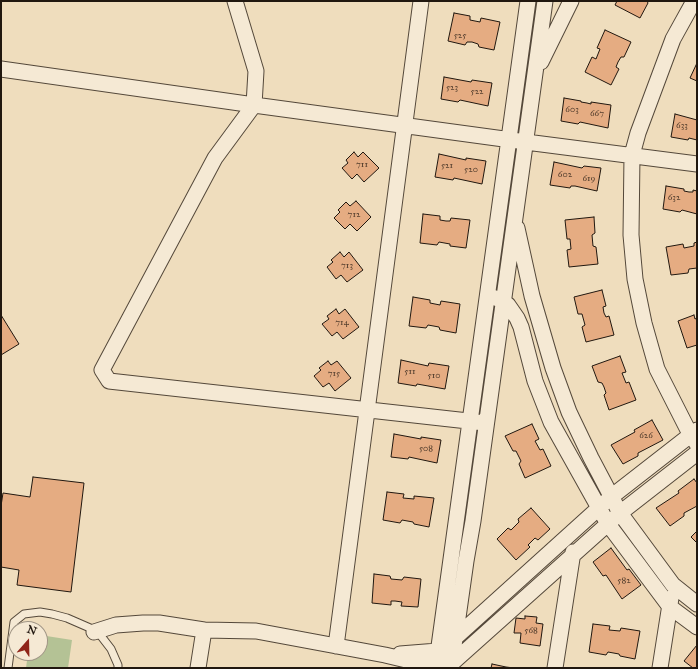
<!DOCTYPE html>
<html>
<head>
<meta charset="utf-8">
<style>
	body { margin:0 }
	#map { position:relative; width:698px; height:669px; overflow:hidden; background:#efddbd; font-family:"IM FELL Great Primer",serif }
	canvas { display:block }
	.frame { position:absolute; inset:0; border:2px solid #20170f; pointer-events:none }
	.north { position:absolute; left:8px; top:621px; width:40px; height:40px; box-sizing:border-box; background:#f5e9d4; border:1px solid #a09585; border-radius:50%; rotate:20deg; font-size:11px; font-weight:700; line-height:16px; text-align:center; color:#20170f }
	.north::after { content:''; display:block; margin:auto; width:14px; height:18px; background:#8f2418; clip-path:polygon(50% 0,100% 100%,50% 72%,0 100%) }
</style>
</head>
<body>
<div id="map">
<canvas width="698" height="669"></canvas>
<div class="frame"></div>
<div class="north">N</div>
</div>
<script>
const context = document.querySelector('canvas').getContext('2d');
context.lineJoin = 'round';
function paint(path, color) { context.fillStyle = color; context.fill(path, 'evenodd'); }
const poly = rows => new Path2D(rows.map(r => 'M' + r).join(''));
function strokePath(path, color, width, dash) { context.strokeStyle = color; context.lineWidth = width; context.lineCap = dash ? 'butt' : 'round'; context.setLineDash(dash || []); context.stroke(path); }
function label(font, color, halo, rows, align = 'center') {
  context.font = font + ' "IM FELL Great Primer",serif'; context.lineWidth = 3; context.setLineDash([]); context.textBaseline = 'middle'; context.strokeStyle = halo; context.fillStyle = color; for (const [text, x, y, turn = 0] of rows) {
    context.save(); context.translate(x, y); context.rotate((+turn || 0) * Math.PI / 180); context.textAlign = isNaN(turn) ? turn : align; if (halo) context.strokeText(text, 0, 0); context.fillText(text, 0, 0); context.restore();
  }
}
const green = poly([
	[40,635,72,640,68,668,26,668,28,653,40,653]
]);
const building = poly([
	[617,1,647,1,648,3,640,18,615,5,617,1],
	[454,13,470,16,470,20,480,22,481,18,500,22,494,50,479,47,478,44,472,42,467,42,465,45,448,41,454,13],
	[605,30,631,42,624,57,621,57,618,62,616,67,619,69,611,85,585,72,592,57,596,59,600,49,597,48,605,30],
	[697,63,697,81,690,78,697,63],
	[444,77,471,82,472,80,492,83,488,106,460,100,458,102,441,99,444,77],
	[564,98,581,101,581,102,587,103,591,104,591,102,611,105,608,128,580,122,578,124,561,121,564,98],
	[675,114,697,120,697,140,689,138,688,140,671,137,675,114],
	[354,152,358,157,363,152,379,168,364,182,357,174,352,179,342,168,348,163,346,160,354,152],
	[439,154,466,160,466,158,486,161,482,184,454,178,453,180,435,177,439,154],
	[554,162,582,168,584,166,601,168,597,191,575,186,571,186,570,188,550,185,554,162],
	[666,186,684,189,684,191,689,192,693,192,693,190,697,191,697,214,682,210,680,212,663,209,666,186],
	[356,201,371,217,357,231,350,224,345,229,334,218,340,212,338,210,346,202,350,206,356,201],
	[423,214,440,216,440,220,446,221,450,221,451,218,470,220,466,248,450,246,450,244,439,242,437,245,420,243,423,214],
	[594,217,595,233,592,235,593,246,596,247,598,264,569,267,567,250,571,249,570,239,567,239,565,220,594,217],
	[697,242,697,268,689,269,688,273,671,275,666,247,683,244,684,248,694,246,694,243,697,242],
	[340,252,344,257,349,252,363,270,347,282,341,275,336,279,327,267,333,262,331,260,340,252],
	[602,290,606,306,603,307,604,313,606,317,609,316,614,335,586,342,582,327,585,325,582,314,578,314,574,297,602,290],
	[413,297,430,300,430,303,440,305,441,301,460,304,456,333,440,330,439,327,428,325,426,328,409,326,413,297],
	[336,309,339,314,345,309,359,327,343,339,337,332,332,336,322,324,329,319,327,316,336,309],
	[1,315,19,344,1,355,1,315],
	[694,315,695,319,697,318,697,345,687,348,678,321,694,315],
	[620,356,626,372,622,373,626,383,629,382,636,400,609,410,604,395,606,393,604,387,602,383,598,382,592,366,620,356],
	[401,360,428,366,429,363,449,366,445,389,417,384,416,386,398,383,401,360],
	[328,361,331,365,337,361,351,378,335,391,329,383,323,387,314,376,321,370,319,368,328,361],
	[652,420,663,440,638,453,638,456,623,464,611,445,635,432,634,430,652,420],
	[532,424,539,439,535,441,540,450,543,449,551,466,525,478,519,464,521,461,516,451,513,451,505,436,532,424],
	[394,434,421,439,421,437,441,440,437,463,409,457,408,459,391,457,394,434],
	[33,477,84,483,71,592,17,585,19,570,1,567,1,506,3,493,30,497,33,477],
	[694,479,697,483,697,506,684,513,684,516,670,526,656,508,679,493,678,491,694,479],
	[387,492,404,494,403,498,414,499,414,496,434,498,429,527,414,524,413,522,402,520,400,523,383,520,387,492],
	[531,508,550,529,538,540,535,538,528,545,530,547,516,560,497,539,508,528,511,530,519,522,518,519,531,508],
	[697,531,697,543,691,537,697,531],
	[611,548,627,570,629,569,641,585,622,599,606,575,603,576,593,562,611,548],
	[374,574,390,576,391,579,402,580,404,577,421,579,418,607,401,606,402,602,395,601,391,601,391,605,372,603,374,574],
	[525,616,537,617,536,623,543,624,540,646,520,643,521,633,514,633,516,618,525,619,525,616],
	[593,624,610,626,609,630,620,631,621,628,640,631,635,659,620,656,619,654,608,652,606,655,589,652,593,624],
	[697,645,697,668,693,668,684,661,697,645],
	[492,664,506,667,514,668,491,668,492,664]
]);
const service = poly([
	[8,668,14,622,24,614,40,612,52,614,67,618,90,628,101,636,111,649,118,665,118,668]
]);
const minor = poly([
	[235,1,256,71,254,105,215,158,102,370,109,381,486,423],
	[694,1,673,39,638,133,632,155,631,235,635,279,644,323,657,369,690,434,697,444],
	[541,62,571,1],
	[1,69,254,105,526,142,697,164],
	[517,228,532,296,553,368,569,412,591,458,620,513,673,585,697,604],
	[496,298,503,301,508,305,517,318,521,327,535,381,551,422,608,524,670,607,697,627],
	[94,632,116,625,143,623,159,623,204,630,256,631,385,655,436,667,451,664,620,513,697,453],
	[336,646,421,1],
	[400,654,438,651,455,638,611,497,697,430],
	[451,667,466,561,473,521,545,1],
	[198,668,204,630],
	[436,668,528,1],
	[555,668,573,552],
	[660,668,671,598]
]);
const numberNames = [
	["525",460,36],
	["523",452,88],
	["522",477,92],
	["603",572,110],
	["667",597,114],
	["633",682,126],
	["711",362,165],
	["521",447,166],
	["520",471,170],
	["602",565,175],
	["619",589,179],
	["632",674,198],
	["712",354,215],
	["713",347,266],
	["714",342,323],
	["511",410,372],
	["715",334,374],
	["510",434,376],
	["626",646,436],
	["508",426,449],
	["582",624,581],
	["568",531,631]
];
paint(green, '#b4c295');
paint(building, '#e5ac82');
strokePath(building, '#20170f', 1);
strokePath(service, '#54483a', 9);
strokePath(minor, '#54483a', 17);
strokePath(service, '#f5e9d4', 7);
strokePath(minor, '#f5e9d4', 15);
label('9px', '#513c2c', null, numberNames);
</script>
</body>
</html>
